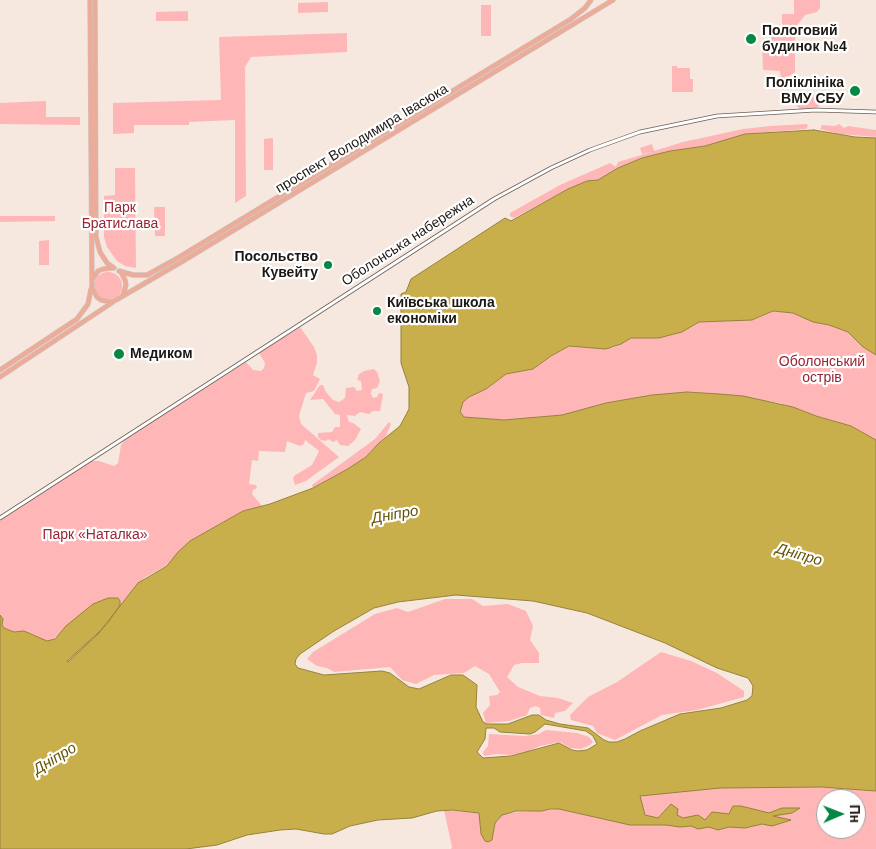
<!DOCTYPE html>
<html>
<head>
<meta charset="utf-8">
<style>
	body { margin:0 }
	#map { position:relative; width:876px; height:849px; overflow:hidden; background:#f6e8df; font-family:Helvetica,sans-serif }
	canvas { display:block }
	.north { position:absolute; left:816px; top:789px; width:50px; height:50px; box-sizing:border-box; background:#fff; border:1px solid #a4a3a1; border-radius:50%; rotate:89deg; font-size:14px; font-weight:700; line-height:20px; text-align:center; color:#1c1814 }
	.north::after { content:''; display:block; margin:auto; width:18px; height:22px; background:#058844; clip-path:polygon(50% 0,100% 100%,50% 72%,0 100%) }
</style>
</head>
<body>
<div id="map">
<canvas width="876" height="849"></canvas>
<div class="north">Пн</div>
</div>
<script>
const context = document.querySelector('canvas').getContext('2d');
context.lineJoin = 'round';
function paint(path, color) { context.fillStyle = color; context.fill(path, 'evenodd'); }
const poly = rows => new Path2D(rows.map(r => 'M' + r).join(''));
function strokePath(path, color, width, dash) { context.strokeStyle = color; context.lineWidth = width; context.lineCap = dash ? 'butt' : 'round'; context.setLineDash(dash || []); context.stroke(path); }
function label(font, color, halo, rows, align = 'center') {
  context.font = font + ' Helvetica,sans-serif'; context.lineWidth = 4.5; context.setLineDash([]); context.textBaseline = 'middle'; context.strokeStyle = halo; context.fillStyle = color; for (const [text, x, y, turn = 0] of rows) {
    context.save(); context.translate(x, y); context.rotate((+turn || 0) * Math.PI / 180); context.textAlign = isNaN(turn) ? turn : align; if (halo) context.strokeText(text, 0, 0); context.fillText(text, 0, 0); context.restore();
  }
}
const green = poly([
	[794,0,820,0,820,8,817,12,805,15,795,28,795,72,781,82,780,71,763,70,762,43,771,43,771,36,782,35,782,14,794,14],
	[328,2,328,12,298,13,298,3],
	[481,5,491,5,491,36,481,36],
	[188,11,188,21,156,21,156,12],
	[347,33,347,52,251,57,245,67,246,196,235,203,235,120,189,122,189,125,134,125,134,133,113,134,113,103,221,100,219,37],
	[672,66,677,66,677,68,690,68,690,79,693,79,693,92,672,92],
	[787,94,792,98,797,96,806,96,807,98,819,96,820,98,822,94,825,94,825,100,817,108,800,109,786,96],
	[46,101,46,117,80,117,80,125,0,124,0,103],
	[807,124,808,126,806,129,745,134,705,146,670,151,642,158,618,168,598,180,587,181,568,189,514,218,510,216,510,213,560,185,610,163,616,167,618,162,651,152,642,154,640,148,652,144,654,151,683,142,743,129,770,126],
	[839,124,844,128,848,126,876,130,876,137,839,134,820,129,822,125,835,126],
	[273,138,273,170,264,170,264,139],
	[115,168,135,168,136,268,125,266,117,261,107,247,104,237,104,196,115,195],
	[154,207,165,207,165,236,155,236],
	[0,216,55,216,55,221,0,222],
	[49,240,49,265,39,265,39,241],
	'94 286a14 14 0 1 1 28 0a14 14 0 1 1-28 0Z',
	[773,311,793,313,840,329,848,332,863,347,876,355,876,440,851,426,816,416,780,403,719,394,687,392,652,395,606,403,562,415,504,420,464,417,460,412,463,402,469,397,486,389,506,374,533,369,551,356,569,346,613,348,631,338,659,338,691,327,699,322,756,319],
	[300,327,314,347,317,355,317,363,313,375,320,379,314,391,306,393,299,416,301,424,339,457,306,481,295,485,293,479,294,476,312,465,319,451,305,440,304,444,300,446,287,441,285,452,259,451,258,461,252,460,249,484,256,485,257,488,253,490,252,494,262,506,243,511,197,537,183,547,171,563,144,578,127,597,99,633,91,648,68,662,67,661,99,632,109,621,120,605,118,598,108,598,93,604,51,641,44,641,24,631,14,632,4,628,2,625,2,617,0,615,0,520,90,461,99,461,114,466,118,463,121,445,125,439,246,362,253,370,261,371,264,368,265,363,259,353],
	[374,369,377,372,380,381,377,388,372,389,371,394,373,398,377,397,379,393,383,394,380,411,373,411,369,414,360,412,355,416,347,415,349,422,353,423,361,429,355,440,348,446,340,445,337,440,333,442,328,439,326,441,321,440,318,437,318,433,332,432,335,427,340,427,340,415,335,414,323,399,310,400,320,385,323,385,326,392,333,400,339,402,345,398,346,388,354,387,357,391,362,390,361,381,357,380,359,374,364,371],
	[389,422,391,424,386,436,366,457,346,470,313,488,312,485,375,439],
	[445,599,472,599,483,606,508,604,526,611,533,626,530,640,539,653,539,663,522,663,514,665,507,677,518,687,540,696,558,698,573,703,565,711,555,713,554,718,541,715,540,708,536,706,530,708,527,715,509,721,486,723,483,713,490,705,489,696,497,695,500,692,489,674,475,666,464,673,434,675,416,684,402,680,390,667,334,672,327,668,317,666,307,659,313,652,375,614,397,608,408,612],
	[661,652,691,661,717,673,744,691,744,697,697,710,662,715,615,740,597,733,593,726,571,720,570,715,588,697,617,682],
	[546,730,577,733,589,737,593,742,590,745,581,749,570,748,560,742,540,746,529,751,511,755,497,754,484,756,483,752,488,746,489,734,525,736,539,734],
	[876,757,876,849,451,849,452,847,444,810,480,813,481,835,493,835,495,823,502,815,508,813,559,809,588,815,608,801],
	[826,799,856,799,856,829,826,829]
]);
const water = poly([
	[814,130,855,137,876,138,876,355,863,347,848,332,840,329,829,325,813,322,793,313,773,311,752,320,699,322,682,332,670,335,659,338,631,338,621,344,606,349,569,346,551,356,533,369,506,374,486,389,469,397,463,402,460,412,464,417,504,420,562,415,606,403,652,395,687,392,719,394,743,396,793,407,816,416,851,426,876,440,876,791,821,787,720,788,640,796,645,815,658,818,671,804,678,809,677,815,683,818,698,815,705,820,712,812,729,814,733,806,741,806,769,813,782,808,800,808,792,813,773,816,791,820,772,826,762,824,745,828,729,827,718,830,709,827,698,829,691,826,680,827,666,825,630,825,559,809,550,809,542,811,516,811,502,815,495,823,492,840,488,842,485,841,481,834,479,813,452,810,437,811,412,818,378,820,350,826,332,834,324,834,296,829,280,830,247,835,217,845,186,849,0,849,0,615,3,619,2,625,4,628,14,632,24,631,47,641,55,639,66,626,93,604,108,598,118,598,120,601,120,605,109,621,99,632,67,661,68,662,99,633,138,583,167,566,178,552,190,541,243,511,270,504,313,488,346,470,366,457,379,443,400,426,409,409,409,387,401,363,401,294,406,292,411,279,505,218,511,221,568,189,587,181,598,180,618,168,642,158,670,151,705,146,745,134,814,130],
	[456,595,533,601,587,613,665,643,717,668,748,678,753,686,752,696,747,700,721,708,680,714,640,731,625,739,617,742,609,742,604,740,588,728,560,724,546,720,539,715,532,715,508,724,487,724,483,722,476,707,477,685,463,675,451,675,419,689,409,687,390,673,382,671,324,675,298,668,295,664,296,659,300,654,334,631,374,608,398,602,456,595],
	[545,724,586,731,593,736,597,744,587,750,578,751,572,750,559,743,511,756,483,758,477,752,485,739,486,728,494,728,500,732,530,734,535,732,545,724]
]);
const minor = poly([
	[0,518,494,199,551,168,590,150,640,132,717,116,816,110,876,112]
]);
const major = poly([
	[90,0,92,288,97,297,101,300,111,302,116,300,183,261,613,0],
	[95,0,96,237,100,252,107,263,114,268],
	[119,271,133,275,147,275,176,259,571,19,585,8,591,0],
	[121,272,125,280,126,285,123,295],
	[92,280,98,271,103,269,112,268],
	[0,370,77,319,88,304,91,289],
	[0,377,113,302]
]);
const markers = [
	[751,39,6,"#058844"],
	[855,91,6,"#058844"],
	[328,265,5,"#058844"],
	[377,311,5,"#058844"],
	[119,354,6,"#058844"]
];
const poiNames = [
	["Пологовий",762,31],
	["будинок №4",762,47],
	["Поліклініка",844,83,"right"],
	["ВМУ СБУ",844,99,"right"],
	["Посольство",318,257,"right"],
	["Кувейту",318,273,"right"],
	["Київська школа",387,303],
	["економіки",387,319],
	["Медиком",130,354]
];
const streetNames = [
	["проспект Володимира Івасюка",362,139,-31],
	["Оболонська набережна",408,241,-33]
];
const parkNames = [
	["Парк",120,208],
	["Братислава",120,224],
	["Оболонський",822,362],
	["острів",822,378],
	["Парк «Наталка»",95,535]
];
const waterNames = [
	["Дніпро",395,515,-10],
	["Дніпро",799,555,16],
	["Дніпро",55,759,-31]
];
paint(green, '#ffb6b7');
paint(water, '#c9af4c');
strokePath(water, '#95823b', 1);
strokePath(minor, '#6a5e56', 4.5);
strokePath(major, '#cdcccb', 5.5);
strokePath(minor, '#fff', 3);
strokePath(major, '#ebac99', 4.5);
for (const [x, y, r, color] of markers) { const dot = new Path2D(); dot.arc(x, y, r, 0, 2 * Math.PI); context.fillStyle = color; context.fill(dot); strokePath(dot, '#fff', 2); }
label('bold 14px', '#1c1814', '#fff', poiNames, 'left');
label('14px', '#1c1814', '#fff', streetNames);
label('14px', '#982434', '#fff', parkNames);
label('italic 15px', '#655403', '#fff', waterNames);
</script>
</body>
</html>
